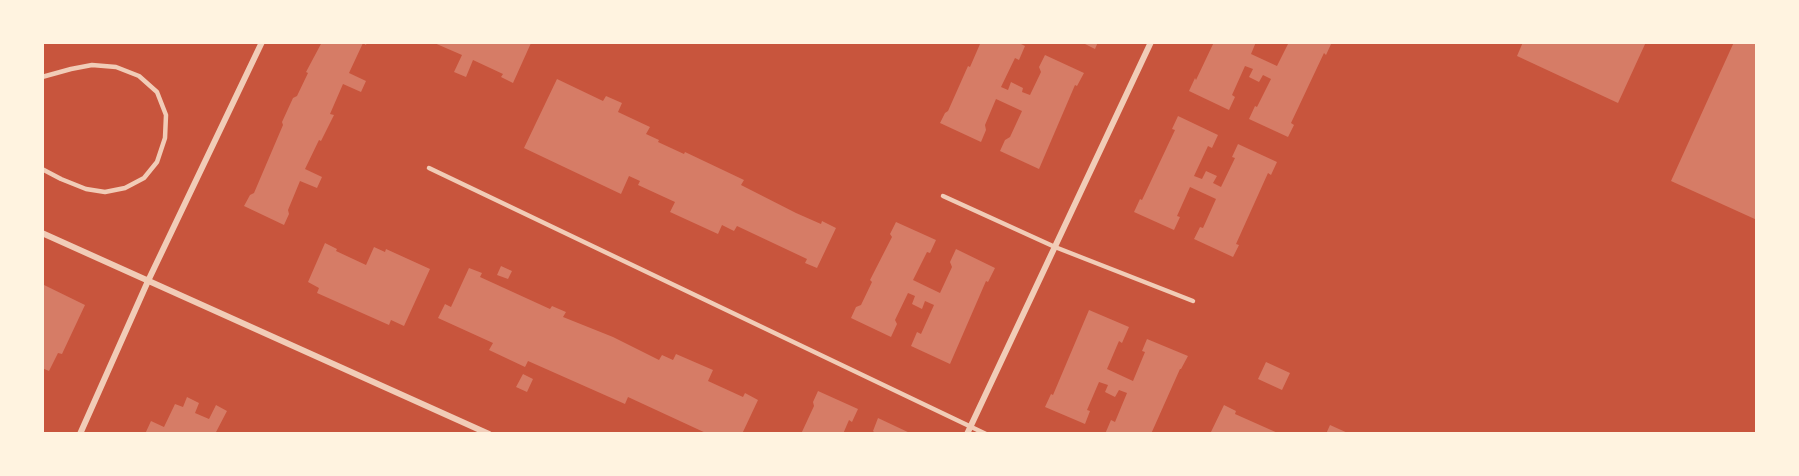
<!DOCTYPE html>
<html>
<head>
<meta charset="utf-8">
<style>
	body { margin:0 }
	#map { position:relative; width:1799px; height:476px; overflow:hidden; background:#c8553d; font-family:Montserrat,sans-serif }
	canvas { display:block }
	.frame { position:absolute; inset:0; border:44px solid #fff3e0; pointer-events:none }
</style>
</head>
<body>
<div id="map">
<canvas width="1799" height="476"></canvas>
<div class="frame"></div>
</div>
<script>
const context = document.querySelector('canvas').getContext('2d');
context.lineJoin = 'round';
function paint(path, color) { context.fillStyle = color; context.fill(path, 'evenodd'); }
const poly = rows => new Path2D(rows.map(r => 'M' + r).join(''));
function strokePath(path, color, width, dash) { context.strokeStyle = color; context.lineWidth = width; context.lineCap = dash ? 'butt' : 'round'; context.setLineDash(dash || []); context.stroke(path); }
const building = poly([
	[322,42,367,42,366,45,363,43,349,73,366,81,361,92,343,84,330,114,334,115,321,141,319,140,305,169,322,177,317,188,300,181,288,210,289,214,284,225,244,206,250,195,254,193,283,125,282,122,293,98,297,96,308,73,306,72],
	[432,42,529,42,531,43,513,83,501,77,503,74,473,60,466,77,454,72,462,55],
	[979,42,1017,42,1025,46,1019,60,1015,58,1001,87,1008,90,1011,82,1023,88,1022,92,1030,95,1041,72,1039,67,1045,55,1084,73,1077,86,1075,85,1039,169,1000,151,1005,140,1010,137,1022,111,996,99,985,125,986,130,981,142,940,123,945,113,948,111,968,66,970,67,980,44],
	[1081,42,1098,42,1095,49],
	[1214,42,1256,42,1251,54,1277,66,1289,42,1332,42,1326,55,1324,53,1291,123,1294,125,1288,137,1249,119,1255,106,1257,107,1271,79,1263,75,1259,82,1249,77,1253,69,1245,66,1232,95,1235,97,1229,110,1189,91,1195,78,1196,80],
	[1523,42,1646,42,1618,103,1517,56],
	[1734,42,1757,42,1757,220,1671,181],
	[557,79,603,101,606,96,622,103,618,112,650,127,646,134,659,140,658,142,684,154,685,152,744,180,741,185,796,213,821,224,822,221,836,228,817,268,805,263,807,259,737,226,734,231,722,225,718,234,670,212,675,202,638,185,640,181,629,176,621,194,524,148],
	[1178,116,1218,135,1212,148,1208,146,1194,176,1202,179,1206,171,1217,176,1213,183,1221,187,1235,158,1232,157,1238,144,1277,162,1271,175,1268,173,1236,244,1239,245,1233,257,1194,239,1200,227,1203,228,1216,199,1190,187,1177,216,1180,217,1174,230,1134,212,1140,199,1142,200,1175,130,1172,129],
	[896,222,936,240,930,253,927,252,913,280,940,293,952,267,950,262,956,249,995,268,988,282,986,281,950,364,911,346,917,332,921,334,934,305,925,301,922,309,912,304,915,296,908,293,895,320,897,324,891,337,851,318,856,307,861,305,872,282,870,280,892,237,890,234],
	[325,243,337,249,336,251,366,265,374,247,385,252,386,249,430,269,404,326,391,320,389,325,317,293,319,288,308,282],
	[501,266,512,271,508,279,497,275],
	[469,268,482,273,480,277,550,309,552,306,566,312,563,317,613,337,659,360,662,355,673,360,676,354,713,370,708,381,743,397,745,393,758,400,742,434,708,434,628,397,625,404,528,361,525,367,489,350,493,343,438,318,445,304,451,307],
	[42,284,85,305,62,354,58,353,49,371,42,368],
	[1089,310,1129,327,1122,343,1119,341,1107,369,1133,381,1145,352,1142,351,1147,339,1188,356,1181,369,1180,369,1151,434,1105,434,1111,420,1115,422,1127,393,1119,390,1115,397,1105,392,1108,385,1099,382,1087,410,1090,411,1085,424,1045,407,1051,394,1053,395],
	[1266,362,1290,373,1282,390,1258,379],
	[523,374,533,379,527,392,516,387],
	[818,391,858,409,852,422,849,420,843,434,801,434,814,406,813,402],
	[187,397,199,403,195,413,209,419,216,405,227,411,215,434,145,434,151,421,164,427,175,404,183,407],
	[1224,405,1236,411,1235,414,1280,434,1210,434],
	[878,418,912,434,876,434,873,431],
	[1330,425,1350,434,1326,434]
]);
const service = poly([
	[42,77,71,69,92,65,116,67,139,76,157,92,166,115,165,138,157,162,144,178,125,188,105,192,86,189,61,179,42,169],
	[429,168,986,434],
	[943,196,1055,247,1193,301]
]);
const minor = poly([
	[42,233,489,434],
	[80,434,148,281,262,42],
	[967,434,1151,42]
]);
paint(building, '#d67c66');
strokePath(service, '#f1ccb7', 4.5);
strokePath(minor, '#f1ccb7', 6);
</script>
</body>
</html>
